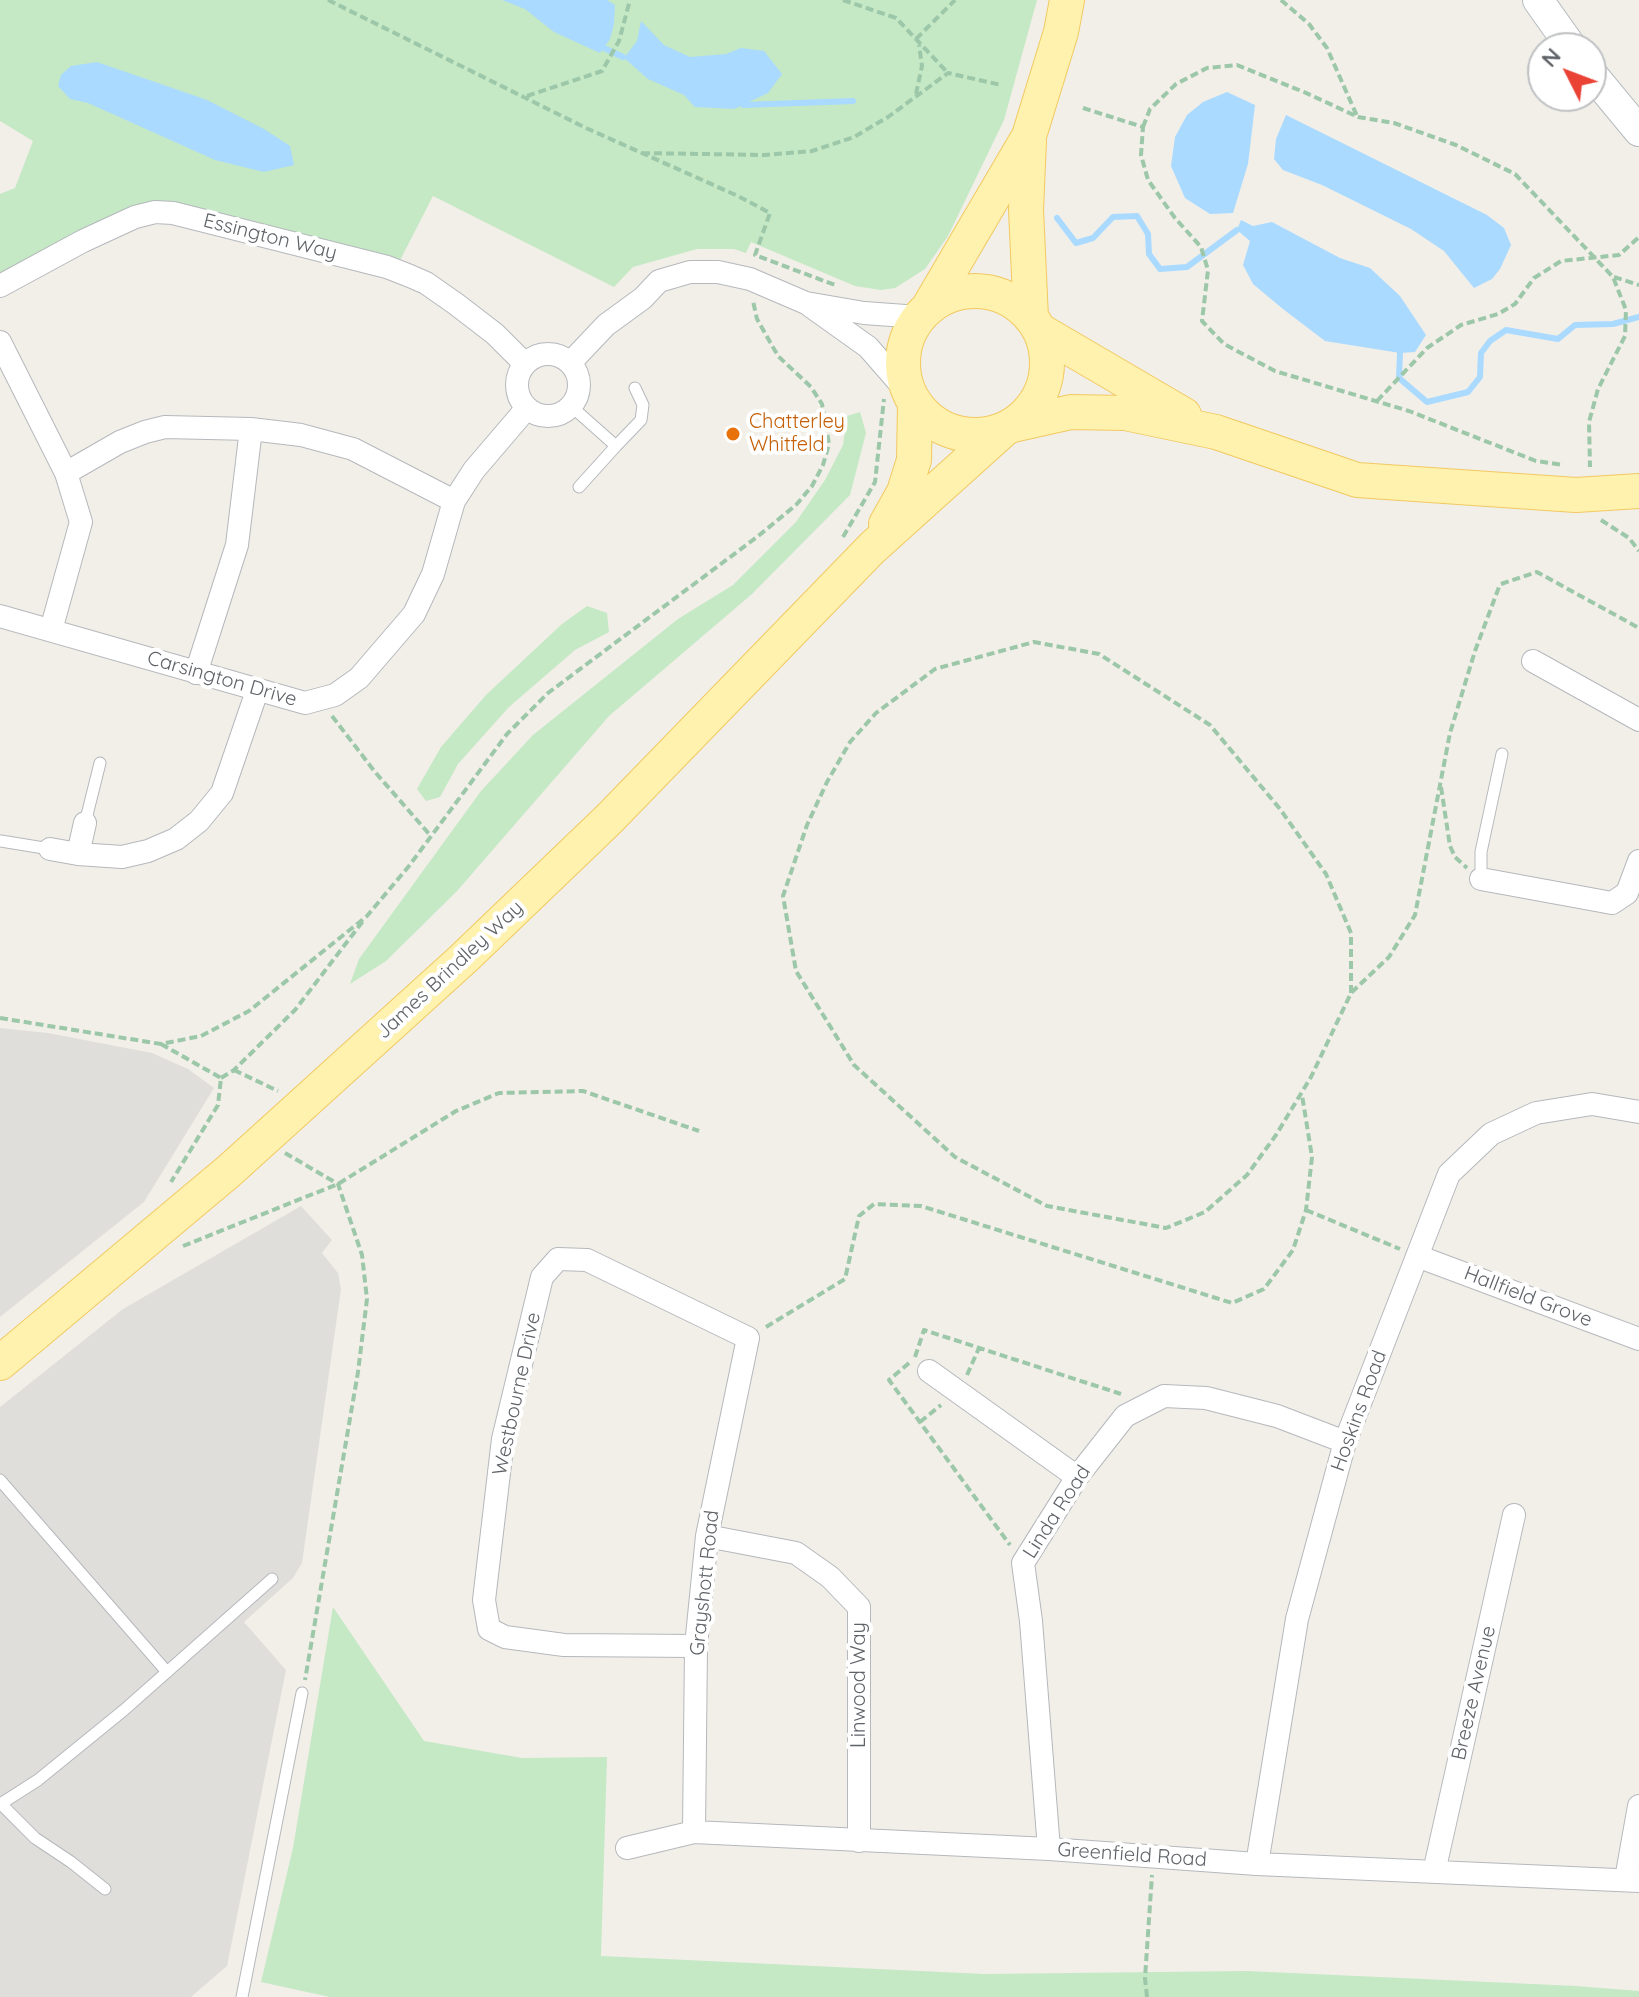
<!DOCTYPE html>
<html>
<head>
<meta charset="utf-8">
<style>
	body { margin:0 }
	#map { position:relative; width:1639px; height:1997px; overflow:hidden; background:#f1efe8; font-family:Quicksand,sans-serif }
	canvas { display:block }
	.north { position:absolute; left:1527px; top:32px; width:80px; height:80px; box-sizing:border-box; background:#fff; border:2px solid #bfc1c3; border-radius:50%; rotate:312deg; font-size:22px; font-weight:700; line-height:32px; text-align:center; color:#5f6368 }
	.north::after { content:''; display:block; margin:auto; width:28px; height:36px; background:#ea4335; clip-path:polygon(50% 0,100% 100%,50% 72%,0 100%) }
</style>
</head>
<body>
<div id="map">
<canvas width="1639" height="1997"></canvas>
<div class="north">N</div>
</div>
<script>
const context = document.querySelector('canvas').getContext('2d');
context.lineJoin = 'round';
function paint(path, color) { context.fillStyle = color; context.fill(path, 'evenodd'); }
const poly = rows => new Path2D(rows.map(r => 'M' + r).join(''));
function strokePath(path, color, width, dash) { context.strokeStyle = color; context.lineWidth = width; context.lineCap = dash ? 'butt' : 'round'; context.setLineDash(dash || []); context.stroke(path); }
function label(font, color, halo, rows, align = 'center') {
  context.font = font + ' Quicksand,sans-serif'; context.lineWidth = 8; context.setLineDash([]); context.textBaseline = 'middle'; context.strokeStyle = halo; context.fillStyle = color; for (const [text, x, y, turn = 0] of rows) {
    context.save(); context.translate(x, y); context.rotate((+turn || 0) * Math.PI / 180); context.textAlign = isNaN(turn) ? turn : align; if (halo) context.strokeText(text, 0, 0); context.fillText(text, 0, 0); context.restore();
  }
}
const industrial = poly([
	[0,1028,48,1033,152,1053,188,1069,214,1088,144,1202,0,1317],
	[301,1206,332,1240,322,1253,338,1273,341,1289,302,1563,293,1578,244,1622,286,1670,227,1966,191,1997,0,1997,0,1407,123,1309]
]);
const green = poly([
	[0,0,1037,0,1004,120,948,236,925,269,895,288,881,290,855,286,751,242,746,253,734,249,697,249,633,267,614,287,433,196,395,270,173,213,0,286,0,194,15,188,33,141,0,121],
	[860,412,866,433,850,495,752,594,609,716,457,891,386,961,350,984,359,959,481,791,533,735,678,619,733,585,796,522,825,480,843,445,847,416],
	[587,606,607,613,609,632,575,650,509,707,458,764,440,797,426,801,417,789,441,747,486,695,562,624],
	[333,1607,424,1741,522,1758,607,1757,601,1956,984,1974,1247,1971,1576,1986,1639,1991,1639,1997,330,1997,261,1982,293,1848]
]);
const water = poly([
	[502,0,607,0,615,5,614,24,610,39,600,53,554,32,525,9],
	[641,21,664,45,690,57,726,54,741,48,764,51,782,74,768,93,734,109,695,107,684,95,648,79,624,58,637,41],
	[97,62,207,100,264,129,290,146,294,165,264,172,215,160,88,103,70,99,58,86,61,75,71,66],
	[1227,92,1255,105,1248,164,1233,213,1210,214,1185,198,1171,166,1175,137,1187,115,1203,102],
	[1286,115,1487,215,1504,228,1511,245,1500,269,1492,279,1474,288,1444,251,1411,229,1322,185,1283,170,1274,159,1276,139],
	[1241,220,1253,226,1272,222,1340,258,1370,268,1400,296,1426,335,1415,352,1400,353,1325,341,1283,309,1253,284,1243,265,1250,241,1237,230]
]);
const stream = poly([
	[604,48,623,57],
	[743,105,853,101],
	[1057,218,1076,243,1093,238,1113,217,1137,216,1148,234,1149,254,1160,269,1187,267,1237,230],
	[1400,353,1399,378,1427,402,1468,392,1480,377,1481,353,1490,341,1506,330,1558,339,1575,325,1613,324,1639,317]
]);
const path = poly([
	[328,0,586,128,738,196,770,213,755,255,835,285],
	[843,0,896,18,948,73],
	[1281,0,1309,24,1327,48,1357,116],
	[916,39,955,0],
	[916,94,922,66,919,45],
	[527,96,602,71,619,41,630,0],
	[1083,108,1143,127,1141,155,1148,180,1175,218,1201,247,1208,270,1202,321,1224,344,1275,371,1409,411,1536,461,1564,465],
	[1143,127,1150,109,1176,84,1207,68,1237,65,1304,92,1358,117,1394,123,1456,145,1515,174,1613,277,1626,310,1625,336,1598,389,1589,422,1590,467],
	[642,153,765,155,812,151,854,137,888,117,948,73,1001,85],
	[1614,277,1639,285],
	[1377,401,1427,348,1461,325,1498,314,1515,304,1534,278,1561,261,1619,255,1639,237],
	[1601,520,1629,538,1639,551],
	[843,537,875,482,884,399],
	[1501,584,1537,572,1639,628],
	[332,716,375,772,430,835],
	[1441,787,1450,846,1455,857,1467,868],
	[1351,993,1351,933,1326,874,1280,809,1210,725,1099,654,1034,642,935,669,876,713,850,742,827,782,807,825,783,896,796,971,854,1065,955,1157,1047,1206,1166,1228,1205,1212,1247,1175,1276,1135,1311,1077,1351,993,1389,957,1415,915,1450,733,1475,651,1499,587],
	[0,1018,161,1044,201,1036,249,1011,367,916,409,866,507,734,548,693,757,537,796,505,812,486,823,465,829,444,822,404,811,387,778,356,757,319,753,301],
	[161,1044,221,1078,218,1105,171,1182],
	[234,1070,278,1091],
	[221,1078,234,1070,295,1010,363,921],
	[285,1153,338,1184,362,1255,367,1299,358,1372,305,1680],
	[1306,1210,1400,1249],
	[183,1246,338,1184,456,1111,499,1093,583,1091,699,1131],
	[766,1327,845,1279,859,1216,874,1204,921,1206,1232,1303,1264,1289,1293,1250,1306,1210,1312,1157,1302,1095],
	[915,1357,924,1330,1121,1394],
	[909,1363,889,1380,1010,1545],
	[967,1375,979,1348],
	[920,1422,941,1405],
	[1147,1997,1145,1978,1152,1875]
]);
const lane = poly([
	[571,406,616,446,579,487],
	[616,446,641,420,643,405,635,388],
	[85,823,100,763],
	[1,841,50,849],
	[1481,879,1481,852,1502,754],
	[0,1480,167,1672],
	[0,1803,35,1838,71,1862,105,1889],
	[2,1803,38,1780,124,1710,272,1579],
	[242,1997,302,1693]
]);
const street = poly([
	[0,286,83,241,135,217,155,212,173,213,387,267,410,276,426,283,456,304,495,334,524,363],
	[809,305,868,347,909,394],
	[0,342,66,473,81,522,51,630],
	'517 385a31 31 0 1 1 62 0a31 31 0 1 1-62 0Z',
	[570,363,606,325,643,298,659,281,690,272,718,272,750,279,806,303,864,313,919,317],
	[66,473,120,442,145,432,165,427,251,429,301,435,353,449,454,501],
	[0,616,305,703,335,695,359,678,414,614,433,574,454,501,474,470,527,408],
	[1533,661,1639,720],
	[196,673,237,545,251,429],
	[50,849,78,854,122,857,148,851,176,839,199,821,222,793,257,691],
	[78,854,85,823],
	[1481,879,1612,903,1627,893,1639,861],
	[1417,1256,1639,1339],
	[929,1371,1077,1477],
	[707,1536,796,1553,830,1577,859,1607,859,1841],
	[694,1832,696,1646,707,1536,748,1338,587,1260,558,1259,542,1277,503,1439,484,1600,489,1629,505,1637,564,1645,696,1646],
	[627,1848,694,1832,1049,1849,1257,1864,1639,1881],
	[1049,1849,1031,1621,1023,1563,1077,1477,1125,1416,1164,1396,1206,1398,1277,1416,1345,1442],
	[1257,1864,1297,1619,1345,1442,1449,1174,1491,1134,1536,1113,1592,1104,1639,1112],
	[1434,1872,1514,1515],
	[1626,1879,1639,1806]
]);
const secondary = poly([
	[1538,0,1572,48],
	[1591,73,1639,131]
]);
const primary = poly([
	[1029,141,1026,210,1031,318],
	'903 363a72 72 0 1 1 144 0a72 72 0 1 1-144 0Z',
	[928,308,1029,136,1061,32,1067,0],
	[1039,330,1184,415],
	[1013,425,1071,412,1125,413,1216,432,1357,480,1576,495,1639,491],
	[886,524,904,492,914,460,915,405],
	[0,1363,229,1171,463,959,609,819,872,548,1002,431]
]);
const markers = [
	[733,434,8,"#e8710a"]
];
const streetNames = [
	["Essington Way",270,237,14],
	["Carsington Drive",222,679,16],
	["James Brindley Way",450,970,-43],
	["Hallfield Grove",1528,1297,21],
	["Westbourne Drive",517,1394,-78],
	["Hoskins Road",1359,1411,-70],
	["Linda Road",1057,1512,-57],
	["Grayshott Road",705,1583,-84],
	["Linwood Way",859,1685,-90],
	["Breeze Avenue",1474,1693,-77],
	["Greenfield Road",1132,1855,4]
];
const foodNames = [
	["Chatterley",749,422],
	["Whitfeld",749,445]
];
paint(industrial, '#e0deda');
paint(green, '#c5e8c5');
paint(water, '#aadaff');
strokePath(stream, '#aadaff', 6);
strokePath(lane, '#b5b8bc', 13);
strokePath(street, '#b5b8bc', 24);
strokePath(secondary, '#b6babf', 32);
strokePath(primary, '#f2c960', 36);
strokePath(path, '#9cc7a9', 4, [8, 4]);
strokePath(lane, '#fff', 11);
strokePath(street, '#fff', 22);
strokePath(secondary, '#fff', 30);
strokePath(primary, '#fff2af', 34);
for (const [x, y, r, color] of markers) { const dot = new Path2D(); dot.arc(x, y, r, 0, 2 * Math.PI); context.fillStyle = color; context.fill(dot); strokePath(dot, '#fff', 3); }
label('20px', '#5f6368', '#fff', streetNames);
label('20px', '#c56008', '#fff', foodNames, 'left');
</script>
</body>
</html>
